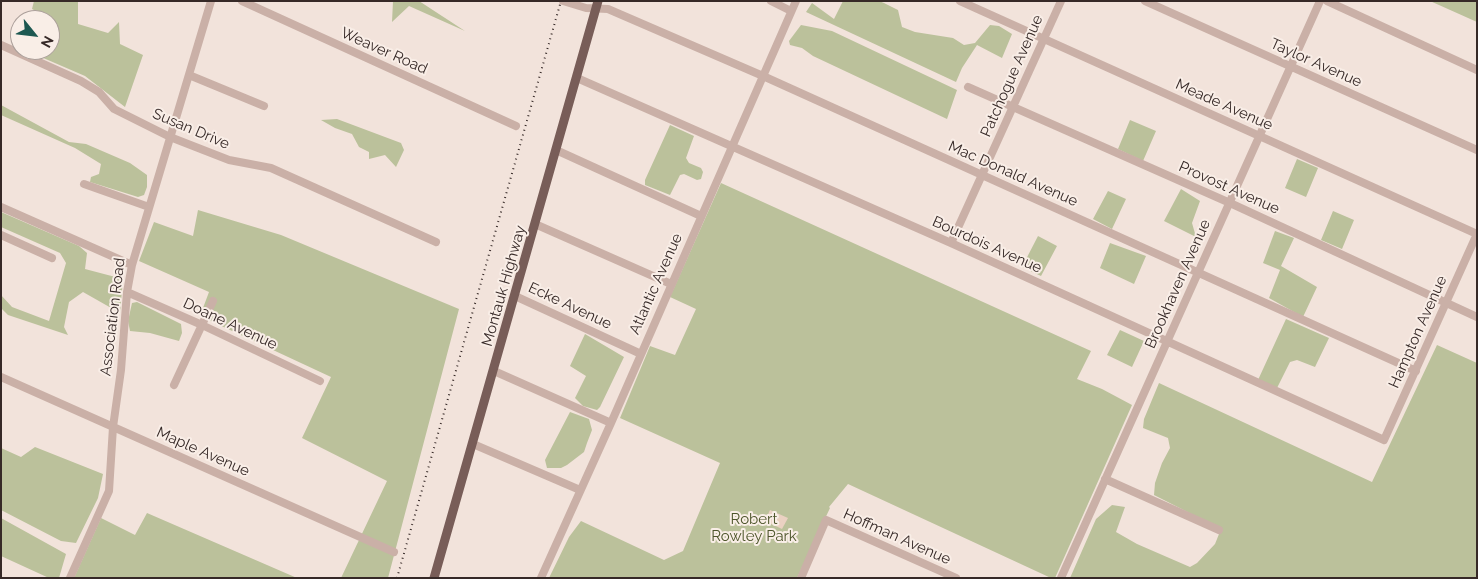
<!DOCTYPE html>
<html>
<head>
<meta charset="utf-8">
<style>
	body { margin:0 }
	#map { position:relative; width:1478px; height:579px; overflow:hidden; background:#f2e3db; font-family:Raleway,sans-serif }
	canvas { display:block }
	.frame { position:absolute; inset:0; border:2px solid #362927; pointer-events:none }
	.north { position:absolute; left:10px; top:10px; width:50px; height:50px; box-sizing:border-box; background:#f9eee7; border:1px solid #ab9f9a; border-radius:50%; rotate:119deg; font-size:14px; font-weight:700; line-height:20px; text-align:center; color:#362927 }
	.north::after { content:''; display:block; margin:auto; width:18px; height:22px; background:#1d5851; clip-path:polygon(50% 0,100% 100%,50% 72%,0 100%) }
</style>
</head>
<body>
<div id="map">
<canvas width="1478" height="579"></canvas>
<div class="frame"></div>
<div class="north">N</div>
</div>
<script>
const context = document.querySelector('canvas').getContext('2d');
context.lineJoin = 'round';
function paint(path, color) { context.fillStyle = color; context.fill(path, 'evenodd'); }
const poly = rows => new Path2D(rows.map(r => 'M' + r).join(''));
function strokePath(path, color, width, dash) { context.strokeStyle = color; context.lineWidth = width; context.lineCap = dash ? 'butt' : 'round'; context.setLineDash(dash || []); context.stroke(path); }
function label(font, color, halo, rows, align = 'center') {
  context.font = font + ' Raleway,sans-serif'; context.lineWidth = 4; context.setLineDash([]); context.textBaseline = 'middle'; context.strokeStyle = halo; context.fillStyle = color; for (const [text, x, y, turn = 0] of rows) {
    context.save(); context.translate(x, y); context.rotate((+turn || 0) * Math.PI / 180); context.textAlign = isNaN(turn) ? turn : align; if (halo) context.strokeText(text, 0, 0); context.fillText(text, 0, 0); context.restore();
  }
}
const green = poly([
	[34,1,78,1,78,24,108,33,119,22,120,44,143,55,125,107,85,76,41,57,43,50,50,50,50,34,55,21,32,9],
	[393,1,419,1,465,31,409,6,392,22],
	[843,1,879,1,884,3,898,10,902,27,915,32,953,38,964,45,975,43,990,25,999,26,1012,34,1002,58,977,45,962,68,956,82,806,12,812,3,834,19],
	[1430,1,1477,1,1477,22],
	[801,25,832,31,957,90,947,119,813,56,802,48,790,45,789,41],
	[1,105,69,142,86,144,130,163,147,175,147,187,144,195,138,197,90,182,91,177,99,174,101,164,75,148,1,115],
	[337,119,401,143,404,150,396,167,385,155,369,159,369,152,359,147,352,134,335,128,321,120],
	[1130,120,1156,131,1143,161,1118,149],
	[670,125,694,136,686,158,689,163,701,168,703,172,701,179,697,180,684,174,680,175,670,195,645,185,645,180],
	[1297,159,1318,168,1306,197,1285,188],
	[721,183,1091,351,1077,379,1102,389,1132,405,1055,578,1051,578,848,484,829,507,830,508,797,578,549,578,569,537,581,521,664,560,683,551,720,463,620,418,650,346,675,355,696,309,670,297],
	[1181,189,1200,201,1192,223,1196,237,1164,221],
	[1108,191,1126,199,1112,229,1093,219],
	[198,210,281,235,459,309,388,578,341,578,387,481,302,438,331,377,200,316,209,292,139,261,154,222,193,236],
	[1333,211,1354,220,1342,249,1321,240],
	[1,212,79,246,87,253,85,269,123,279,120,313,83,292,69,302,64,327,68,335,8,315,1,308,1,295,12,307,49,321,66,263,60,253,1,227],
	[1275,231,1294,238,1281,266,1317,287,1303,317,1269,298,1280,270,1263,263],
	[1038,236,1057,246,1041,276,1022,267],
	[1110,243,1146,256,1134,284,1100,268],
	[137,302,181,324,182,333,179,341,150,333,130,331,128,321,132,303],
	[1286,319,1329,338,1315,367,1297,360,1290,362,1277,388,1258,380],
	[1120,330,1144,341,1132,367,1107,355],
	[585,334,624,357,600,407,597,410,583,406,575,398,586,376,570,366],
	[1437,345,1477,363,1477,578,1070,578,1096,519,1112,505,1125,507,1116,532,1137,544,1190,567,1197,563,1215,544,1221,529,1154,495,1155,483,1162,463,1170,448,1168,438,1143,428,1144,419,1159,383,1372,482],
	[570,412,589,419,592,430,587,443,584,452,567,465,561,468,547,468,545,460],
	[35,447,103,474,98,498,76,543,61,541,1,510,1,448,21,457],
	[147,513,297,578,74,578,101,518,135,535],
	[1,518,66,554,59,578,49,578,1,556]
]);
const plaza = poly([
	[770,510,788,518,782,529,765,521]
]);
const minor = poly([
	[242,1,516,126],
	[563,1,586,8,608,9,763,76,1416,371],
	[771,1,791,11],
	[960,1,1477,234],
	[1145,1,1477,150],
	[1327,1,1477,70],
	[1,45,81,81,99,92,114,109,170,137,229,160,271,168,436,242],
	[189,75,264,106],
	[577,78,951,243,1384,440,1477,234],
	[968,87,1230,203,1477,317],
	[556,150,701,216],
	[84,184,149,207],
	[1,207,132,265],
	[535,224,671,284],
	[1,235,52,258],
	[951,243,1061,1],
	[127,292,202,325,320,381],
	[515,296,641,354],
	[494,371,611,423],
	[1,377,394,552],
	[174,385,213,301],
	[473,444,580,490],
	[1105,479,1219,530],
	[70,578,109,491,113,427,121,370,127,292,132,265,211,1],
	[541,578,611,423,796,1],
	[801,578,826,520,956,578],
	[1061,578,1320,1]
]);
const major = poly([
	[434,578,598,1]
]);
const rail = poly([
	[397,578,561,1]
]);
const streetNames = [
	["Weaver Road",384,51,24],
	["Taylor Avenue",1316,63,24],
	["Patchogue Avenue",1012,76,-66],
	["Meade Avenue",1224,105,24],
	["Susan Drive",191,129,23],
	["Mac Donald Avenue",1013,174,24],
	["Provost Avenue",1229,188,24],
	["Bourdois Avenue",987,245,24],
	["Atlantic Avenue",656,284,-66],
	["Brookhaven Avenue",1178,284,-66],
	["Montauk Highway",504,286,-74],
	["Ecke Avenue",570,306,25],
	["Association Road",113,317,-83],
	["Doane Avenue",230,324,25],
	["Hampton Avenue",1418,332,-66],
	["Maple Avenue",203,452,24],
	["Hoffman Avenue",897,537,24]
];
const parkNames = [
	["Robert",754,519],
	["Rowley Park",754,536]
];
paint(green, '#bbc19b');
paint(plaza, '#ead1c2');
strokePath(minor, '#cab0a7', 8);
strokePath(major, '#785d58', 9);
strokePath(rail, '#362927', 2, [1, 4]);
label('15px', '#362927', '#f9eee7', streetNames);
label('15px', '#4d552b', '#f9eee7', parkNames);
</script>
</body>
</html>
